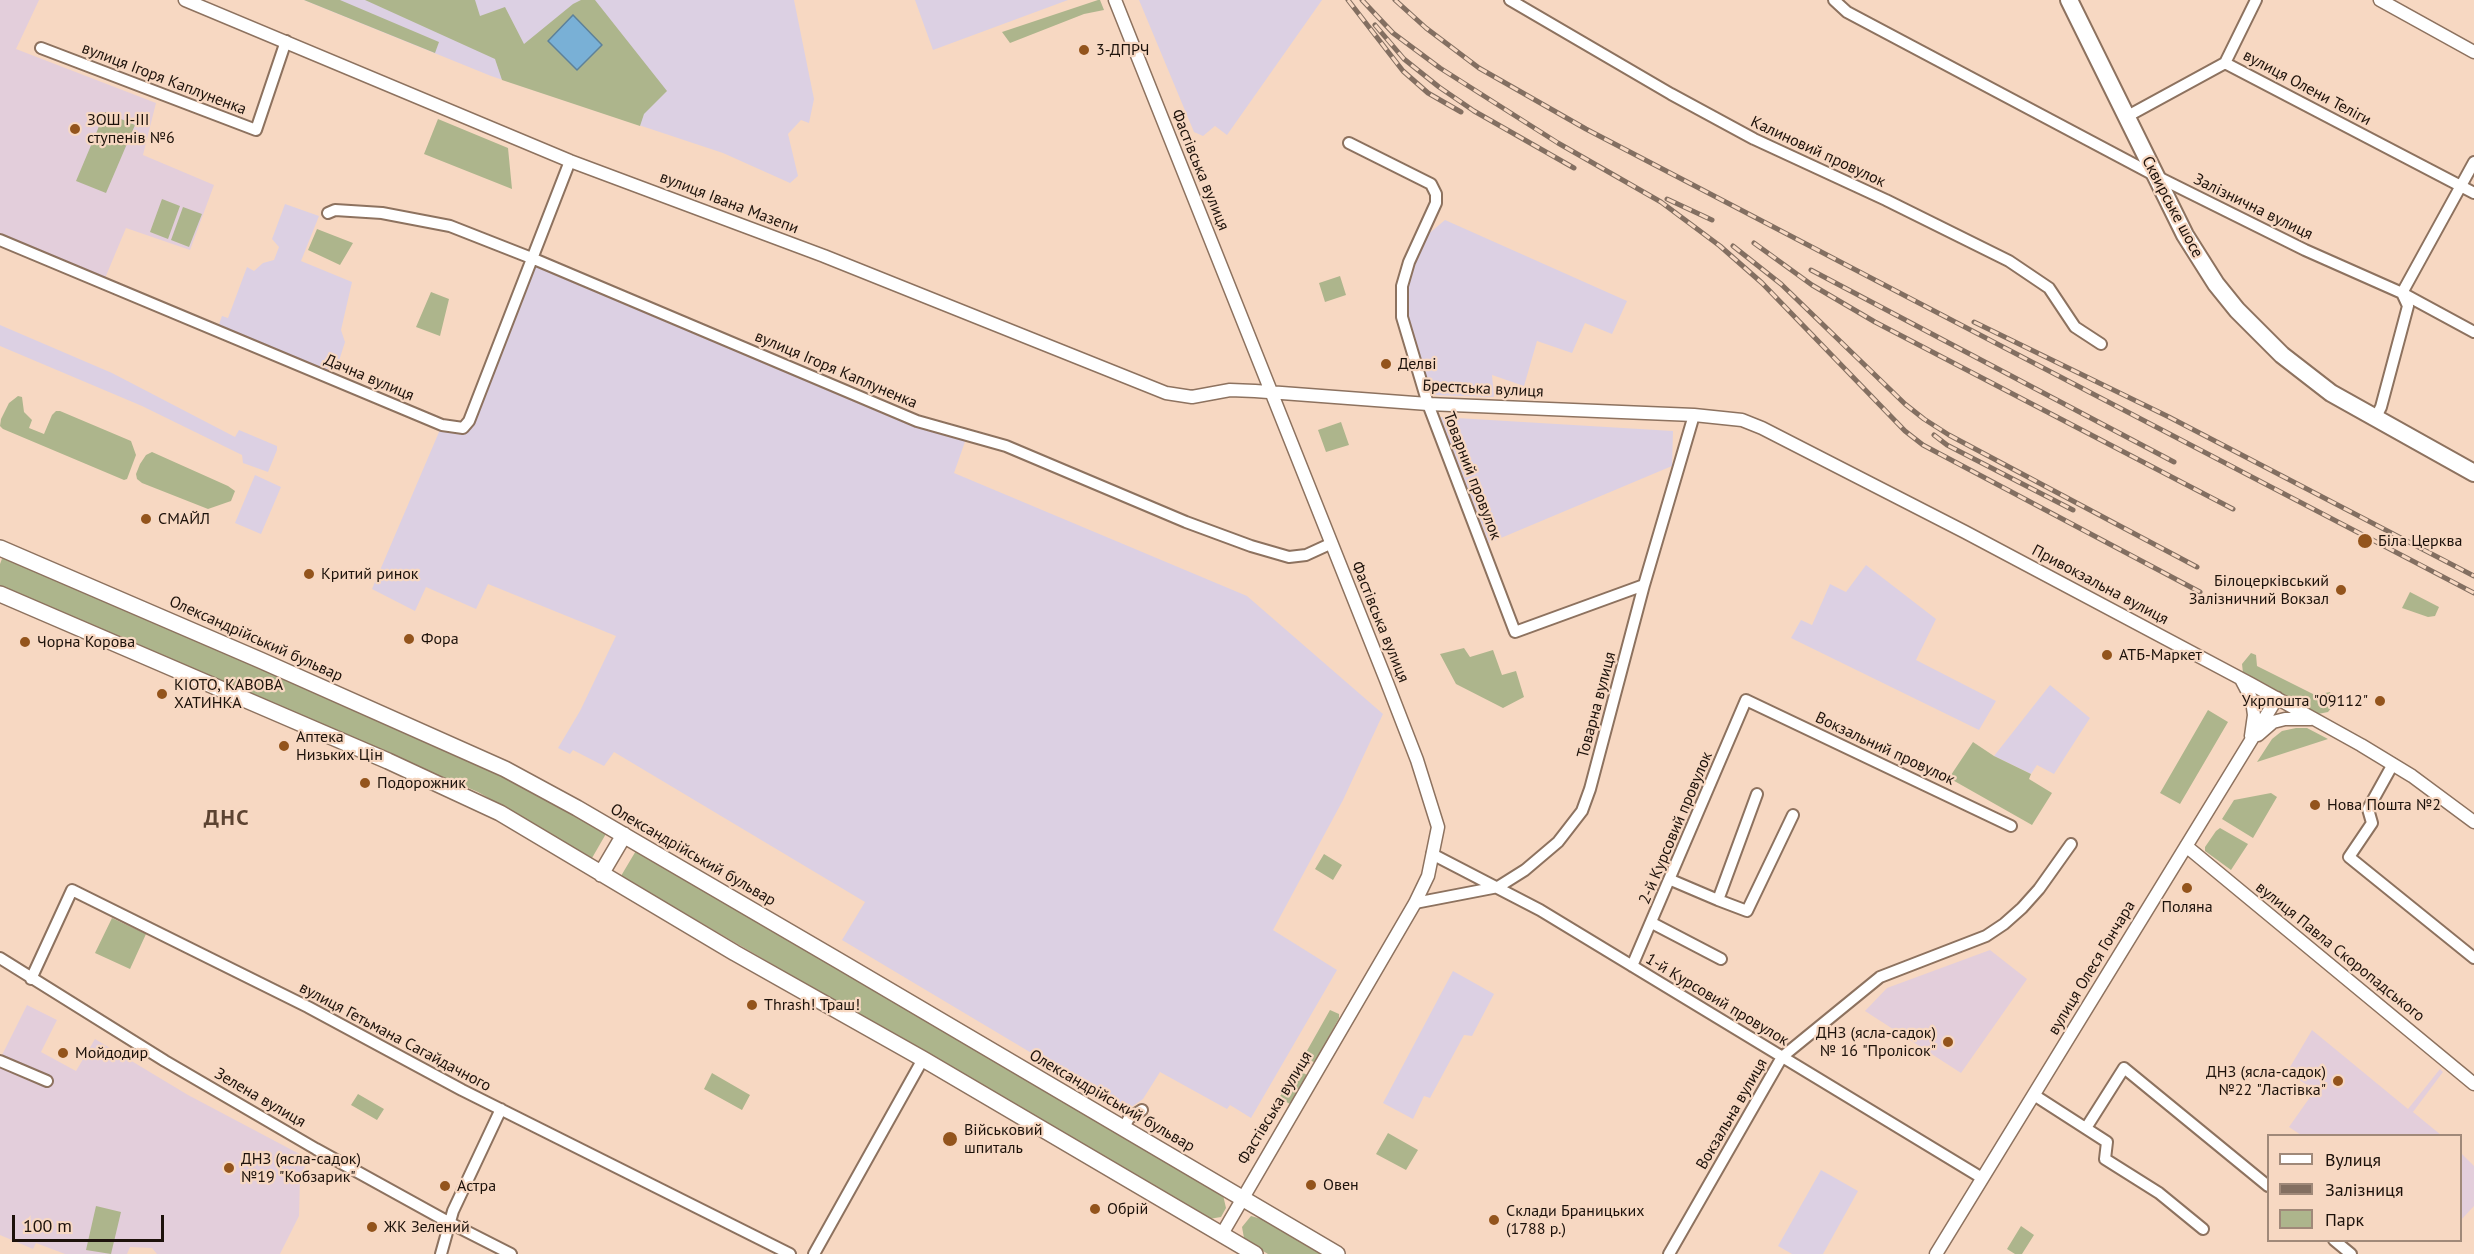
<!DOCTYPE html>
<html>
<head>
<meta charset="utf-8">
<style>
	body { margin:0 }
	#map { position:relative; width:2474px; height:1254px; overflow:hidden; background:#f7d8c2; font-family:"PT Sans",sans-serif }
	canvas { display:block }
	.legend { position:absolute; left:2267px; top:1134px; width:195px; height:108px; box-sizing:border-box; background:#f7d8c2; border:2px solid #a08979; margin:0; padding:8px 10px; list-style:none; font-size:18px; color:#1d120b }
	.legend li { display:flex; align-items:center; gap:12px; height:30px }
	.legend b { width:30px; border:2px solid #a08979 }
	.scale { position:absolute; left:12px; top:1215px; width:152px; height:27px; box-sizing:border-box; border:3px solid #1d120b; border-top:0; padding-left:8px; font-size:18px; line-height:21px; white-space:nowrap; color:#1d120b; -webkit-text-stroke:4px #f7d8c2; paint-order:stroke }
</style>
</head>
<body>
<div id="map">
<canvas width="2474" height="1254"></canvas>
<ul class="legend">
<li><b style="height:8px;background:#fff"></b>Вулиця</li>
<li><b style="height:8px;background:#836f61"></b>Залізниця</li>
<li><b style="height:16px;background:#adb58c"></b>Парк</li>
</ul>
<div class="scale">100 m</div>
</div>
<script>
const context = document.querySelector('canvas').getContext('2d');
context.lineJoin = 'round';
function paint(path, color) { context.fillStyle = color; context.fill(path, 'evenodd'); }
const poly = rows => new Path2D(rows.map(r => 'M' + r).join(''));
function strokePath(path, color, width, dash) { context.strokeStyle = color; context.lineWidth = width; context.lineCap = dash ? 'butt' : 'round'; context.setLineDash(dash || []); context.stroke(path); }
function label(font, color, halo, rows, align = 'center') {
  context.font = font + ' "PT Sans",sans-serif'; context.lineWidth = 4.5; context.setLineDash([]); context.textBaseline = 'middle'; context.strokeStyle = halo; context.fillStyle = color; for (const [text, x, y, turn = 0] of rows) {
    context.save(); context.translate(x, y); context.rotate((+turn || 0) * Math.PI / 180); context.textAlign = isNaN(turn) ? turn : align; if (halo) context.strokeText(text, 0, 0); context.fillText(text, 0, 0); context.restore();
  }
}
const industrial = poly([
	[304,0,794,0,814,99,809,123,801,120,788,134,798,176,790,183,723,153,491,76],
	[915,0,1068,0,933,50],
	[1139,0,1322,0,1227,135,1215,126,1203,136,1194,132],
	[285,204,319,216,301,261,352,282,341,330,345,342,337,367,325,369,314,366,218,327,222,316,228,318,247,267,254,271,263,263,274,260,279,247,272,239],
	[1445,220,1627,301,1612,334,1585,323,1572,353,1537,341,1524,386,1492,375,1494,397,1431,395,1409,320,1406,293,1414,263,1426,236],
	[534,259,967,436,954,473,1247,596,1383,714,1343,800,1273,930,1337,970,1251,1118,1230,1105,1227,1109,1160,1072,1143,1099,1127,1110,842,940,865,902,614,752,604,766,573,750,570,754,558,748,580,711,616,636,488,584,476,609,426,587,415,611,372,589,442,425,462,428],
	[0,325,112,373,235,437,239,430,277,446,277,450,268,472,243,463,242,455,142,406,0,346],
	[1440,417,1673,431,1672,466,1489,543],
	[255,475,281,487,261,534,235,523],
	[1866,565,1936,619,1916,660,1996,701,1979,730,1791,638,1801,620,1812,625,1830,584,1846,592],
	[2050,685,2090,718,2054,774,2037,765,2031,774,1994,756],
	[1453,971,1494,994,1472,1036,1464,1035,1430,1098,1424,1096,1413,1119,1383,1103],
	[1821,1170,1858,1191,1823,1254,1792,1254,1778,1246]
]);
const education = poly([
	[0,0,39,0,16,49,156,103,143,155,214,185,190,250,126,228,103,283,0,237],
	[1990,950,2027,979,1961,1073,1865,1011,1887,988],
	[27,1005,57,1020,41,1052,76,1071,95,1039,188,1095,309,1159,300,1177,299,1216,280,1254,157,1254,152,1248,130,1247,127,1254,65,1254,36,1243,33,1249,0,1235,0,1059],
	[2312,1030,2408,1109,2440,1069,2443,1072,2413,1112,2441,1135,2301,1135,2289,1127,2315,1090,2287,1072],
	[2461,1153,2474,1166,2474,1206,2461,1220]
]);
const green = poly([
	[304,0,340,0,439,42,435,53],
	[365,0,475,0,480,16,505,7,524,44,573,4,581,0,595,0,667,91,644,114,640,126,502,80,495,59],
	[1098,0,1100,0,1104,10,1084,14,1010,43,1002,32],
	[105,112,135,125,106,193,76,181],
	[438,119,508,148,512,189,424,154],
	[162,199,180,206,168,239,150,232],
	[183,207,202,214,189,247,171,240],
	[317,229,353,243,340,265,308,250],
	[1340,276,1346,295,1325,302,1319,283],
	[431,292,449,299,440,336,416,327],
	[18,396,22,397,24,412,32,420,29,428,44,434,52,415,56,411,60,411,131,441,136,455,127,479,124,480,3,429,0,426,1,419,9,403],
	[1341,422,1349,445,1326,452,1318,430],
	[152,452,228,486,235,491,231,501,208,509,142,483,137,479,136,474,140,464,146,455],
	[3,556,501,773,607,832,592,858,478,792,0,588,0,564],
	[2410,592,2439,607,2435,616,2428,617,2402,608],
	[1464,648,1470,657,1493,650,1502,675,1516,671,1524,697,1503,708,1456,684,1440,654],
	[2251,653,2256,655,2257,666,2315,695,2330,692,2333,701,2332,707,2328,712,2318,714,2243,673,2242,664],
	[2208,710,2228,722,2180,804,2160,793],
	[2296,728,2307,728,2328,739,2257,762,2272,739,2282,731],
	[1973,742,1994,756,2031,774,2029,779,2052,793,2032,825,1949,778],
	[2271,793,2277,797,2253,838,2222,819,2234,800],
	[2220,828,2248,844,2231,870,2205,851,2205,847,2216,831],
	[637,849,1223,1195,1226,1208,1221,1217,1209,1219,621,876],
	[1324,854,1342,865,1333,880,1315,869],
	[112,918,146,934,130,969,95,953],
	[1330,1010,1339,1014,1339,1018,1315,1063,1304,1056],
	[1296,1069,1307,1075,1290,1104,1279,1098],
	[712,1073,750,1095,742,1110,704,1089],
	[358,1094,384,1109,377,1120,351,1105],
	[1388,1133,1418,1150,1406,1170,1376,1154],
	[96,1206,121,1212,111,1254,86,1250],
	[1251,1216,1265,1220,1323,1254,1268,1254,1248,1242,1244,1238,1242,1227],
	[2021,1226,2034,1235,2022,1254,2015,1254,2007,1249]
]);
const water = poly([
	[573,15,602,45,577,70,548,41,573,15]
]);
const minor = poly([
	[1510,0,1671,94,1754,139,1886,200,2009,261,2049,288,2075,327,2101,344],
	[1834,0,1847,12,2156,176,2305,250,2402,293,2474,332],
	[41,48,256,130,286,41],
	[2225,63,2256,0],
	[2126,117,2225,63,2474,193],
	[1349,143,1431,184,1436,194,1436,203,1409,262,1402,286,1402,317,1428,404,1515,632,1644,585],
	[328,213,335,210,382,213,450,226,534,259,917,421,1006,446,1186,522,1251,546,1289,557,1306,555,1330,544],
	[0,240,442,425,463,428,469,421,570,161],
	[2375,419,2381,407,2408,306,2402,293,2474,162],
	[2393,764,2368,809,2372,823,2349,857,2474,958],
	[1432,854,1540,910,1982,1178],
	[1671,880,1718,900,1757,794],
	[1718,900,1747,911,1793,815],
	[1415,903,1498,887,1525,870,1558,842,1582,811,1590,789,1644,585,1694,415],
	[1652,923,1721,959],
	[0,958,165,1061,316,1149,450,1223,511,1254],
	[1632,966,1746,700,2011,826],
	[31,979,72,890,308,1007,462,1090,790,1254],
	[0,1061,47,1081],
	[2034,1095,2107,1142,2105,1159,2159,1193,2203,1229],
	[2086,1128,2124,1068,2268,1186],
	[1123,1129,1129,1118,1142,1110],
	[2334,1240,2351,1254],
	[441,1254,453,1211,501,1109],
	[814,1254,923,1059],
	[1669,1254,1782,1057,1880,977,1986,936,2004,924,2022,908,2039,889,2071,844]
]);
const tertiary = poly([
	[185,0,570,161,824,256,1166,393,1192,397,1230,390,1255,391,1428,404,1694,415,1742,420,1762,428,1965,532,2251,684,2361,745,2412,776,2474,822],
	[1115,0,1386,680,1417,760,1438,827,1428,876,1415,903,1222,1234],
	[2380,0,2474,52],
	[2241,679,2252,700,2254,715,2251,736],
	[2258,735,2273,722,2285,719,2311,719],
	[2186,846,2474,1084],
	[1936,1254,2277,698]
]);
const secondary = poly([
	[0,548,260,660,505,769,577,808,841,962,1337,1254],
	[0,594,388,761,500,813,735,953,923,1059,1255,1254],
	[601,874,624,835]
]);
const primary = poly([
	[2069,0,2185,235,2216,284,2237,310,2282,355,2331,393,2474,473]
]);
const rail = poly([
	[1348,0,1403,71,1428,93,1461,112],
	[1362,0,1393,33,1440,68,1558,143,1661,202,1720,246,1762,283,1905,431,1923,445,2200,592],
	[1395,0,1426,28,1479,68,1586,129,2474,593],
	[1375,25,1404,59,1439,87,1474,111,1574,168],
	[1667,199,1712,220],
	[1754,243,1812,285,1875,322,2233,509],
	[1733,246,1781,284,1905,404,1924,419,1949,435,2197,567],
	[1811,270,2174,462],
	[1974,322,2169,417,2474,576],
	[1934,435,1947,445,2073,510]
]);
const markers = [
	[1084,50,6,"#93541c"],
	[75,129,6,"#93541c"],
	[1386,364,6,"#93541c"],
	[146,519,6,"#93541c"],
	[2365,541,8,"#93541c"],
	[309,574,6,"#93541c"],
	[2341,590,6,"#93541c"],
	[409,639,6,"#93541c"],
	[25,642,6,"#93541c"],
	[2107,655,6,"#93541c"],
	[162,694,6,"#93541c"],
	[2380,701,6,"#93541c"],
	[284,746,6,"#93541c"],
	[365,783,6,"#93541c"],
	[2315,805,6,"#93541c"],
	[2187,888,6,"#93541c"],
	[752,1005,6,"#93541c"],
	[1948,1042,6,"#93541c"],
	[63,1053,6,"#93541c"],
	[2338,1081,6,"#93541c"],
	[950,1139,8,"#93541c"],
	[229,1168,6,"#93541c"],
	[1311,1185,6,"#93541c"],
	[445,1186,6,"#93541c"],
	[1095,1209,6,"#93541c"],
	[1494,1220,6,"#93541c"],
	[372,1227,6,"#93541c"]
];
const poiNames = [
	["3-ДПРЧ",1096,50],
	["ЗОШ І-ІІІ",87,120],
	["ступенів №6",87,138],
	["Делві",1398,364],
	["СМАЙЛ",158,519],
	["Біла Церква",2378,541],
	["Критий ринок",321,574],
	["Білоцерківський",2329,581,"right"],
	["Залізничний Вокзал",2329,599,"right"],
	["Фора",421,639],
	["Чорна Корова",37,642],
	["АТБ-Маркет",2119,655],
	["КІОТО, КАВОВА",174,685],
	["ХАТИНКА",174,703],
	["Укрпошта \"09112\"",2368,701,"right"],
	["Аптека",296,737],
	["Низьких Цін",296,755],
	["Подорожник",377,783],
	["Нова Пошта №2",2327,805],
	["Поляна",2187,907,"center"],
	["Thrash! Траш!",764,1005],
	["ДНЗ (ясла-садок)",1936,1033,"right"],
	["№ 16 \"Пролісок\"",1936,1051,"right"],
	["Мойдодир",75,1053],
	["ДНЗ (ясла-садок)",2326,1072,"right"],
	["№22 \"Ластівка\"",2326,1090,"right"],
	["Військовий",964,1130],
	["шпиталь",964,1148],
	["ДНЗ (ясла-садок)",241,1159],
	["№19 \"Кобзарик\"",241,1177],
	["Овен",1323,1185],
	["Астра",457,1186],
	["Обрій",1107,1209],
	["Склади Браницьких",1506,1211],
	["(1788 р.)",1506,1229],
	["ЖК Зелений",384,1227]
];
const streetNames = [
	["вулиця Ігоря Каплуненка",164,79,21],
	["вулиця Олени Теліги",2307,88,28],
	["Калиновий провулок",1818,152,25],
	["Фастівська вулиця",1200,170,68],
	["вулиця Івана Мазепи",729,203,21],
	["Сквирське шосе",2172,207,62],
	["Залізнична вулиця",2253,207,26],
	["вулиця Ігоря Каплуненка",836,370,23],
	["Дачна вулиця",369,378,23],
	["Брестська вулиця",1483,389,3],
	["Товарний провулок",1472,476,69],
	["Привокзальна вулиця",2100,585,28],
	["Фастівська вулиця",1380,622,68],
	["Олександрійський бульвар",256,639,24],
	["Товарна вулиця",1597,705,-75],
	["Вокзальний провулок",1885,749,25],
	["2-й Курсовий провулок",1676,828,-67],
	["Олександрійський бульвар",693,855,30],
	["вулиця Павла Скоропадського",2340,952,39],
	["вулиця Олеся Гончара",2092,968,-59],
	["1-й Курсовий провулок",1717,1000,31],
	["вулиця Гетьмана Сагайдачного",395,1037,28],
	["Зелена вулиця",260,1098,30],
	["Олександрійський бульвар",1112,1101,30],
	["Фастівська вулиця",1275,1108,-59],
	["Вокзальна вулиця",1732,1114,-60]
];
const districtNames = [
	["ДНС",227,819]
];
paint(industrial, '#dcd0e3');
paint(education, '#e3cedb');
paint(green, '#adb58c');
paint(water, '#79b0d6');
strokePath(water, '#5d8199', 1.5);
strokePath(minor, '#8d725f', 14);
strokePath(tertiary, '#8d725f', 15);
strokePath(secondary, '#8d725f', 18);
strokePath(primary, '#8d725f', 20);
strokePath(minor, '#fff', 10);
strokePath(tertiary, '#fff', 12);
strokePath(secondary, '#fff', 15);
strokePath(primary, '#fff', 16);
strokePath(rail, '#836f61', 5);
strokePath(rail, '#f7d8c2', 3, [9]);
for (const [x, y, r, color] of markers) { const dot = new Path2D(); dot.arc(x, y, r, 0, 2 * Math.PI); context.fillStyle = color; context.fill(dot); strokePath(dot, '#f7d8c2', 2); }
label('16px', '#1d120b', '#f7d8c2', poiNames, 'left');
label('16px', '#1d120b', '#f7d8c2', streetNames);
context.letterSpacing = '1.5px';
label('bold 22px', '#5c4331', '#f7d8c2', districtNames);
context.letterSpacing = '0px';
</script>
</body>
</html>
